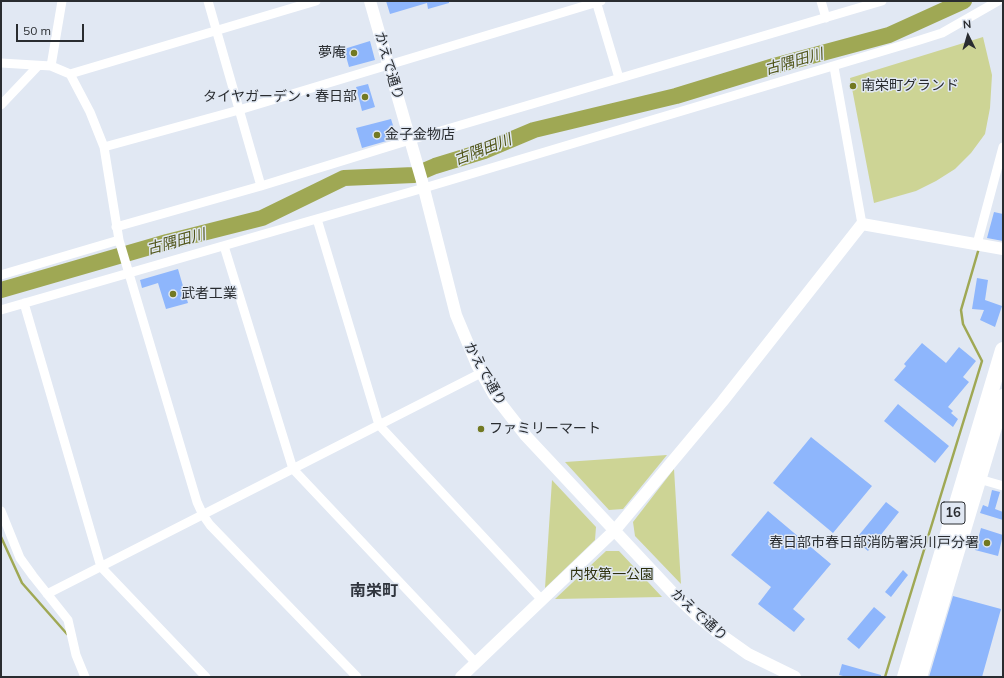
<!DOCTYPE html>
<html>
<head>
<meta charset="utf-8">
<style>
	body { margin:0 }
	#map { position:relative; width:1004px; height:678px; overflow:hidden; background:#e1e8f3; font-family:Mulish,sans-serif }
	canvas { display:block }
	.frame { position:absolute; inset:0; border:2px solid #292c30; pointer-events:none }
	.north { position:absolute; left:948px; top:16px; width:40px; height:40px; -webkit-text-stroke:3px #e1e8f3; paint-order:stroke; rotate:355deg; font-size:11px; font-weight:700; line-height:16px; text-align:center; color:#292c30 }
	.north::after { content:''; display:block; margin:auto; width:14px; height:18px; background:#292c30; clip-path:polygon(50% 0,100% 100%,50% 72%,0 100%) }
	.scale { position:absolute; left:16px; top:24px; width:68px; height:18px; box-sizing:border-box; border:2px solid #292c30; border-top:0; padding-left:5px; font-size:12px; line-height:14px; white-space:nowrap; color:#292c30; -webkit-text-stroke:3px #e1e8f3; paint-order:stroke }
</style>
</head>
<body>
<div id="map">
<canvas width="1004" height="678"></canvas>
<div class="frame"></div>
<div class="north">N</div>
<div class="scale">50 m</div>
</div>
<script>
const context = document.querySelector('canvas').getContext('2d');
context.lineJoin = 'round';
function paint(path, color) { context.fillStyle = color; context.fill(path, 'evenodd'); }
const poly = rows => new Path2D(rows.map(r => 'M' + r).join(''));
function strokePath(path, color, width, dash) { context.strokeStyle = color; context.lineWidth = width; context.lineCap = dash ? 'butt' : 'round'; context.setLineDash(dash || []); context.stroke(path); }
function label(font, color, halo, rows, align = 'center') {
  context.font = font + ' Mulish,"Noto Sans JP",sans-serif'; context.lineWidth = 3; context.setLineDash([]); context.textBaseline = 'middle'; context.strokeStyle = halo; context.fillStyle = color; for (const [text, x, y, turn = 0] of rows) {
    context.save(); context.translate(x, y); context.rotate((+turn || 0) * Math.PI / 180); context.textAlign = isNaN(turn) ? turn : align; if (halo) context.strokeText(text, 0, 0); context.fillText(text, 0, 0); context.restore();
  }
}
const green = poly([
	[983,37,992,75,990,108,985,134,971,153,955,169,936,181,916,191,874,203,850,78],
	[667,455,623,509,609,510,565,462],
	[674,469,681,584,635,536,633,522],
	[552,480,596,527,595,540,545,588],
	[606,551,619,551,662,597,555,599]
]);
const stream = poly([
	[1,537,22,583,67,634],
	[885,677,982,361,963,324,961,310,979,248]
]);
const river = poly([
	[1,290,167,242,262,218,344,178,414,175,435,166,484,151,534,130,676,96,774,66,889,35,964,1]
]);
const building = poly([
	[386,1,449,1,449,3,428,9,427,3,390,14],
	[370,41,375,60,349,67,344,49],
	[368,84,375,107,362,111,356,87],
	[391,119,397,138,362,148,356,128],
	[994,212,1003,214,1003,241,987,238],
	[178,269,188,303,166,309,158,283,142,288,140,280],
	[977,278,988,280,985,300,1002,306,995,327,980,320,984,310,972,309],
	[922,343,946,363,959,347,976,361,963,377,969,382,948,407,953,411,951,413,958,419,953,427,894,380,906,366,904,364],
	[898,404,949,446,935,463,884,421],
	[811,437,872,486,833,533,773,483],
	[992,490,1000,492,995,509,1003,512,1003,520,980,513,983,505,988,507],
	[886,502,899,512,868,551,855,540],
	[768,511,831,564,793,609,805,619,794,632,758,604,771,587,731,555],
	[981,528,1003,535,998,556,975,550],
	[903,570,908,575,891,597,885,592],
	[953,596,1001,609,982,677,929,677],
	[874,607,886,617,859,649,847,639],
	[842,664,881,675,881,677,847,677,839,675]
]);
const street = poly([
	[208,1,261,186],
	[596,1,619,78],
	[821,1,826,18],
	[1,63,51,66,70,74,316,1],
	[51,66,62,1],
	[834,67,862,224],
	[70,74,90,112,104,147,119,240,197,502,203,515,210,525,357,677],
	[1,105,38,66],
	[104,147,239,110,601,1],
	[317,219,379,425,542,600],
	[116,227,261,186,410,140,882,1],
	[977,244,1003,147],
	[224,246,293,469,476,663],
	[1,275,119,240],
	[24,303,101,567,206,677],
	[1,310,424,188,920,40,942,33,998,1],
	[979,479,1003,486],
	[1,511,20,558,33,576,68,620,76,655,85,677],
	[47,594,481,373]
]);
const secondary = poly([
	[370,1,422,181,456,315,477,365,494,395,526,436,673,593,695,614,717,632,748,654,795,677],
	[461,677,615,530,722,402,862,224,1003,249]
]);
const highway = poly([
	[905,677,1003,350],
	[919,677,1003,397]
]);
const markers = [
	[354,53,4,"#727922"],
	[853,86,4,"#727922"],
	[365,97,4,"#727922"],
	[377,135,4,"#727922"],
	[173,294,4,"#727922"],
	[481,429,4,"#727922"],
	[987,543,4,"#727922"]
];
const shields = [
	[953,513,24]
];
const shieldNames = [
	["16",953,513]
];
const poiNames = [
	["夢庵",346,53,"right"],
	["南栄町グランド",861,86],
	["タイヤガーデン・春日部",357,97,"right"],
	["金子金物店",385,135],
	["武者工業",181,294],
	["ファミリーマート",489,429],
	["春日部市春日部消防署浜川戸分署",979,543,"right"]
];
const streetNames = [
	["かえで通り",389,66,74],
	["かえで通り",485,374,61],
	["かえで通り",699,615,42]
];
const parkNames = [
	["内牧第一公園",612,575]
];
const waterNames = [
	["古隅田川",794,62,-16],
	["古隅田川",483,150,-21],
	["古隅田川",176,242,-15]
];
const quarterNames = [
	["南栄町",374,591]
];
paint(green, '#cdd495');
strokePath(stream, '#9fa854', 2.5);
strokePath(river, '#9fa854', 16);
paint(building, '#8eb6fc');
strokePath(street, '#fff', 9);
strokePath(secondary, '#fff', 12);
strokePath(highway, '#fff', 16);
for (const [x, y, r, color] of markers) { const dot = new Path2D(); dot.arc(x, y, r, 0, 2 * Math.PI); context.fillStyle = color; context.fill(dot); strokePath(dot, '#e1e8f3', 1.5); }
for (const [x, y, w] of shields) { const box = new Path2D(); box.roundRect(x - w / 2, y - 11, w, 22, 3); context.fillStyle = '#e1e8f3'; context.fill(box); strokePath(box, '#292c30', 1); }
label('bold 13px', '#292c30', null, shieldNames);
label('14px', '#292c30', '#e1e8f3', poiNames, 'left');
label('14px', '#292c30', '#e1e8f3', streetNames);
label('14px', '#2d300c', '#e1e8f3', parkNames);
label('italic 15px', '#515619', '#e1e8f3', waterNames);
label('bold 16px', '#30353e', '#e1e8f3', quarterNames);
</script>
</body>
</html>
